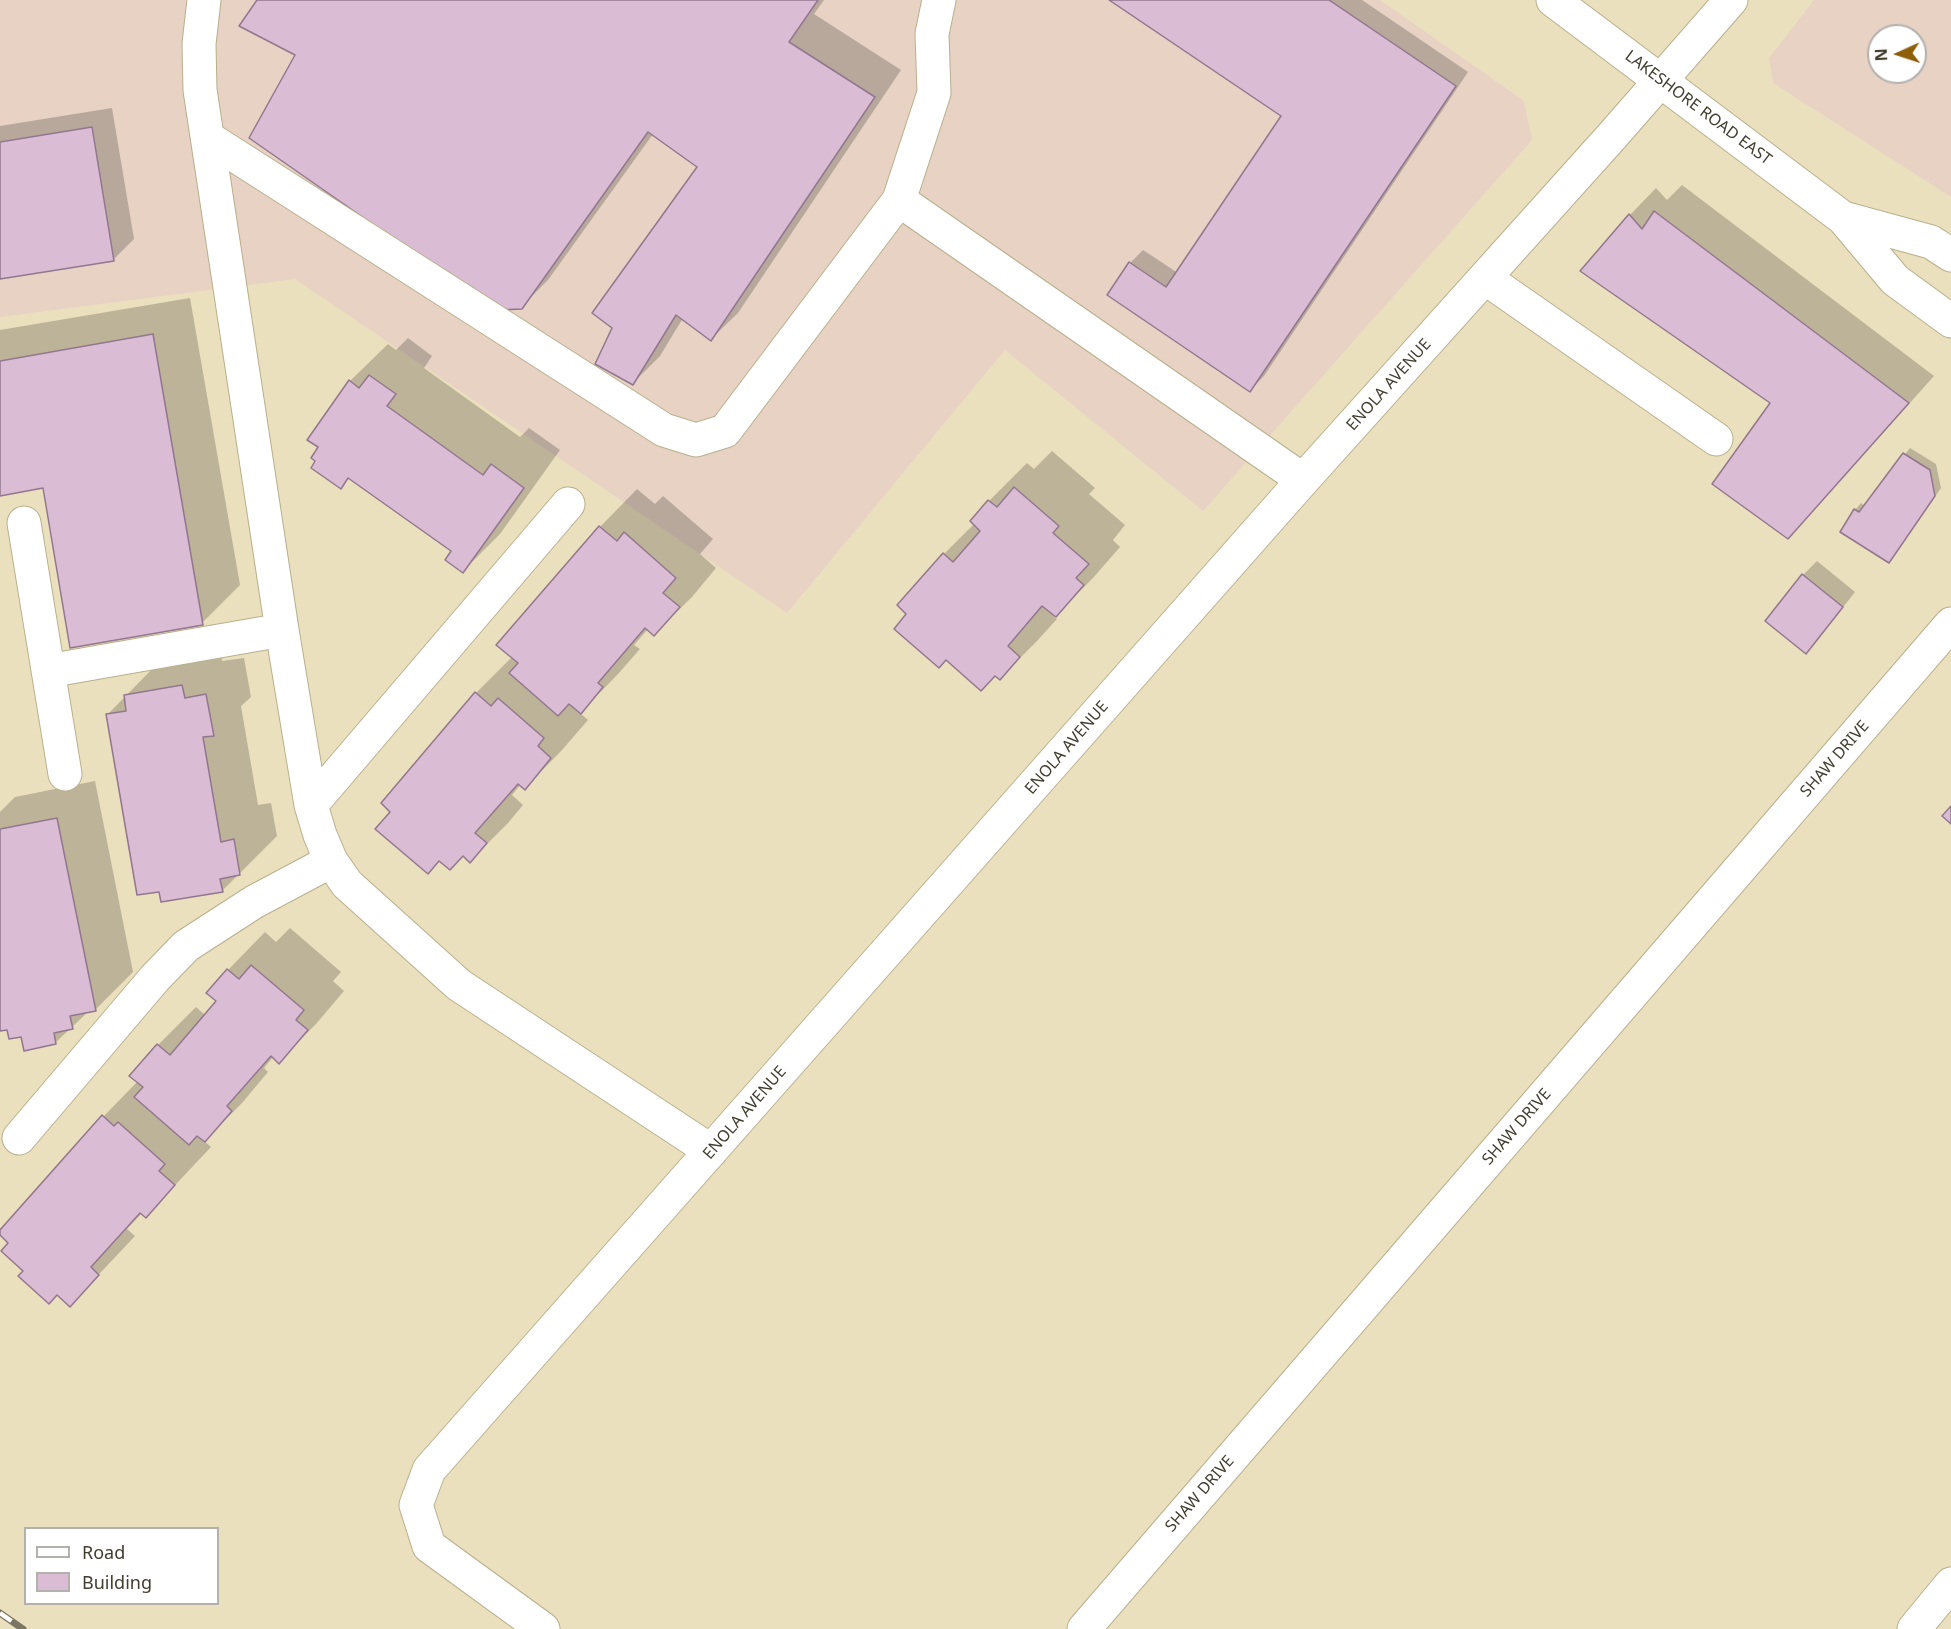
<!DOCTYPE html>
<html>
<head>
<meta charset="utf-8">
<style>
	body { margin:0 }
	#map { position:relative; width:1951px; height:1629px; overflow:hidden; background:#ebe0be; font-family:"Noto Sans",sans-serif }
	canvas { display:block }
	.legend { position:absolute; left:24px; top:1527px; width:195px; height:78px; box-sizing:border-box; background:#fff; border:2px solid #b3b1ac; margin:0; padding:8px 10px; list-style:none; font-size:18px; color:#413d2f }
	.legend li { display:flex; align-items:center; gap:12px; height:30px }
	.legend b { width:30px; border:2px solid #b3b1ac }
	.north { position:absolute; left:1867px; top:24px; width:60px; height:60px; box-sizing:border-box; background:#fff; border:2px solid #b3b1ac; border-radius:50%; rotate:267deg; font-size:16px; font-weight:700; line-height:24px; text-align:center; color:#413d2f }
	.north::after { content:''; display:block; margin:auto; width:21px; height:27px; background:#8e5e09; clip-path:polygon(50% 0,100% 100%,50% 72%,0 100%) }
</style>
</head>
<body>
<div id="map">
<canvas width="1951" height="1629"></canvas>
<ul class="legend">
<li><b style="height:8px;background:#fff"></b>Road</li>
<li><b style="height:16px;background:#dabcd5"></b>Building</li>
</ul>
<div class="north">N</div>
</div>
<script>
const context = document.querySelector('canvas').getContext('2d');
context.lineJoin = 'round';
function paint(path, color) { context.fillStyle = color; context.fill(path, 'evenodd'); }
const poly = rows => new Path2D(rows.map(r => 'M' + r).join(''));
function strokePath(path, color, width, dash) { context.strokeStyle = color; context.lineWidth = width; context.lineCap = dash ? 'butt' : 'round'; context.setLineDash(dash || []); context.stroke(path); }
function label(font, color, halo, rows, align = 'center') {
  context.font = font + ' "Noto Sans",sans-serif'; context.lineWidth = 4.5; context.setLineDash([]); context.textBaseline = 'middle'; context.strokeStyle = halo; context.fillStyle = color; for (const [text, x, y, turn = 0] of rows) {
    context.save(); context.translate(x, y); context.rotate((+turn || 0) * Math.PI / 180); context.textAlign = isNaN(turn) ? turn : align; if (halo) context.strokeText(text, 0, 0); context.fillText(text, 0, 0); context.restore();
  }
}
const commercial = poly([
	[0,0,1380,0,1524,101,1532,140,1203,511,1005,350,787,613,295,279,0,317],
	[1814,0,1951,0,1951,197,1773,83,1769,58],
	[1879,36,1915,36,1915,72,1879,72]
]);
const shadow = poly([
	[258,0,824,0,814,14,901,70,738,313,711,339,683,318,660,356,633,383,699,166,653,134,548,280,521,307,297,54],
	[1112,0,1362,0,1468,72,1264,376,1250,390,1130,263,1143,250,1178,273,1283,116],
	[112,108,134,239,113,260,0,278,0,126],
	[1682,185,1934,376,1814,510,1788,537,1772,403,1583,271,1630,215,1656,188,1667,200],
	[190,298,240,585,202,623,44,487,0,494,0,330],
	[408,338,432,356,424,368,520,437,529,428,560,450,500,534,463,571,453,551,350,477,340,487,320,447,350,381,388,344,396,350],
	[1910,448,1936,464,1941,488,1895,554,1889,561,1855,510,1861,503,1865,506],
	[1052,451,1095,488,1089,494,1125,525,1113,540,1120,547,1093,578,1054,617,1057,619,1037,641,1000,678,909,614,944,554,974,524,972,521,989,501,1027,463,1034,469],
	[637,489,655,504,663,496,713,539,700,554,716,568,692,597,654,634,648,629,634,645,640,649,618,674,580,713,588,720,562,750,525,788,521,784,512,795,523,805,508,823,470,861,464,855,440,860,428,872,392,811,383,803,476,693,512,657,498,645,600,527],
	[1817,561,1855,592,1819,638,1806,652,1803,575],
	[220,648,222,661,244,658,251,697,241,706,258,805,271,803,277,836,222,891,108,714,163,658],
	[95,781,133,972,95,1010,89,1011,55,1043,22,1035,8,1028,0,1030,0,812,15,797],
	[290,928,341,972,333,981,344,991,316,1024,279,1061,273,1057,264,1068,268,1072,242,1103,204,1141,211,1147,146,1216,142,1213,127,1229,135,1236,70,1305,57,1293,25,1270,10,1243,0,1232,104,1116,138,1081,131,1076,158,1045,196,1007,206,1016,218,1001,208,993,228,970,265,932,276,942]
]);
const building = poly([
	[257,0,818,0,789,42,875,97,711,341,676,315,633,385,595,364,612,328,592,313,697,167,648,132,522,309,496,310,249,138,295,55,239,26,257,0],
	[1109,0,1329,0,1456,86,1250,392,1107,295,1129,262,1166,287,1281,116,1109,0],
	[92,127,114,261,0,279,0,142,92,127],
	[1654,211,1909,403,1788,539,1712,484,1770,403,1580,271,1629,214,1642,229,1654,211],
	[153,334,203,625,70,648,43,488,0,496,0,361,153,334],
	[369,375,396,394,387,406,483,475,491,464,524,488,463,573,445,560,451,551,348,478,341,489,311,468,315,461,311,458,318,447,307,440,349,380,359,388,369,375],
	[1903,453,1930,470,1935,496,1889,563,1840,532,1854,509,1859,512,1903,453],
	[1014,487,1059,526,1053,533,1089,564,1076,578,1084,585,1056,617,1042,606,1008,646,1020,657,1000,680,995,676,981,691,946,660,939,668,894,629,906,614,897,605,943,553,953,562,980,531,970,521,988,500,997,507,1014,487],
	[599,526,617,541,624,532,676,578,663,593,680,607,654,636,645,628,598,683,603,687,581,714,569,704,558,716,509,673,518,663,496,645,599,526],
	[1802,574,1843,607,1806,654,1765,621,1802,574],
	[182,685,185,698,206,694,214,736,203,737,221,842,234,839,240,875,220,879,223,892,161,902,159,892,137,895,106,714,126,711,124,695,182,685],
	[475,692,491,706,498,698,544,738,538,746,551,758,525,790,518,784,475,833,487,843,470,863,463,856,450,870,439,861,428,874,375,829,390,812,381,803,475,692],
	[1951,806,1951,824,1942,816,1951,806],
	[57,818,96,1011,70,1016,73,1029,54,1033,56,1044,24,1051,21,1037,9,1039,7,1030,0,1031,0,829,57,818],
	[251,965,304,1010,296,1020,308,1030,279,1064,271,1056,227,1106,232,1111,205,1142,197,1136,189,1145,134,1097,143,1087,129,1076,157,1044,170,1055,216,1001,206,993,227,969,239,979,251,965],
	[102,1115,114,1126,118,1122,165,1164,159,1171,175,1185,146,1218,140,1213,91,1267,99,1275,70,1307,57,1295,49,1304,18,1276,23,1271,1,1251,8,1243,0,1235,0,1230,102,1115]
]);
const minor = poly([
	[204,0,199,44,200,90,282,630,311,805,320,835,331,861,347,884,459,985,711,1151],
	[208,138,664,430,696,440,725,431,899,200,934,93,932,34,939,0],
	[899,200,1303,480],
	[1485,278,1716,439],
	[24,523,65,774],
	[48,671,282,630],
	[311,805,568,504],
	[19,1138,155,978,186,946,254,902,331,861],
	[543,1629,429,1546,416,1505,429,1470,1303,480,1613,135,1731,0],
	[1084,1629,1951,624],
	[1914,1629,1951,1584]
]);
const major = poly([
	[1553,0,1843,218,1895,280,1951,321],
	[1843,218,1931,242,1951,255]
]);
const rail = poly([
	[0,1613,23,1629]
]);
const streetNames = [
	["LAKESHORE ROAD EAST",1698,108,37],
	["ENOLA AVENUE",1389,385,-48],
	["ENOLA AVENUE",1067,748,-49],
	["SHAW DRIVE",1835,759,-49],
	["ENOLA AVENUE",745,1113,-49],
	["SHAW DRIVE",1517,1127,-49],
	["SHAW DRIVE",1200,1494,-49]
];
paint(commercial, '#e7d2c4');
paint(shadow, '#0003');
paint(building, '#dabcd5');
strokePath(building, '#92778e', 1.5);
strokePath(minor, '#b9af8d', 35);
strokePath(major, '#b9af8d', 35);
strokePath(minor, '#fff', 33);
strokePath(major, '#fff', 33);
strokePath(rail, '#7c7561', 7);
strokePath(rail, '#fff', 4.5, [14]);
label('16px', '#413d2f', '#fff', streetNames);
</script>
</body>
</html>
